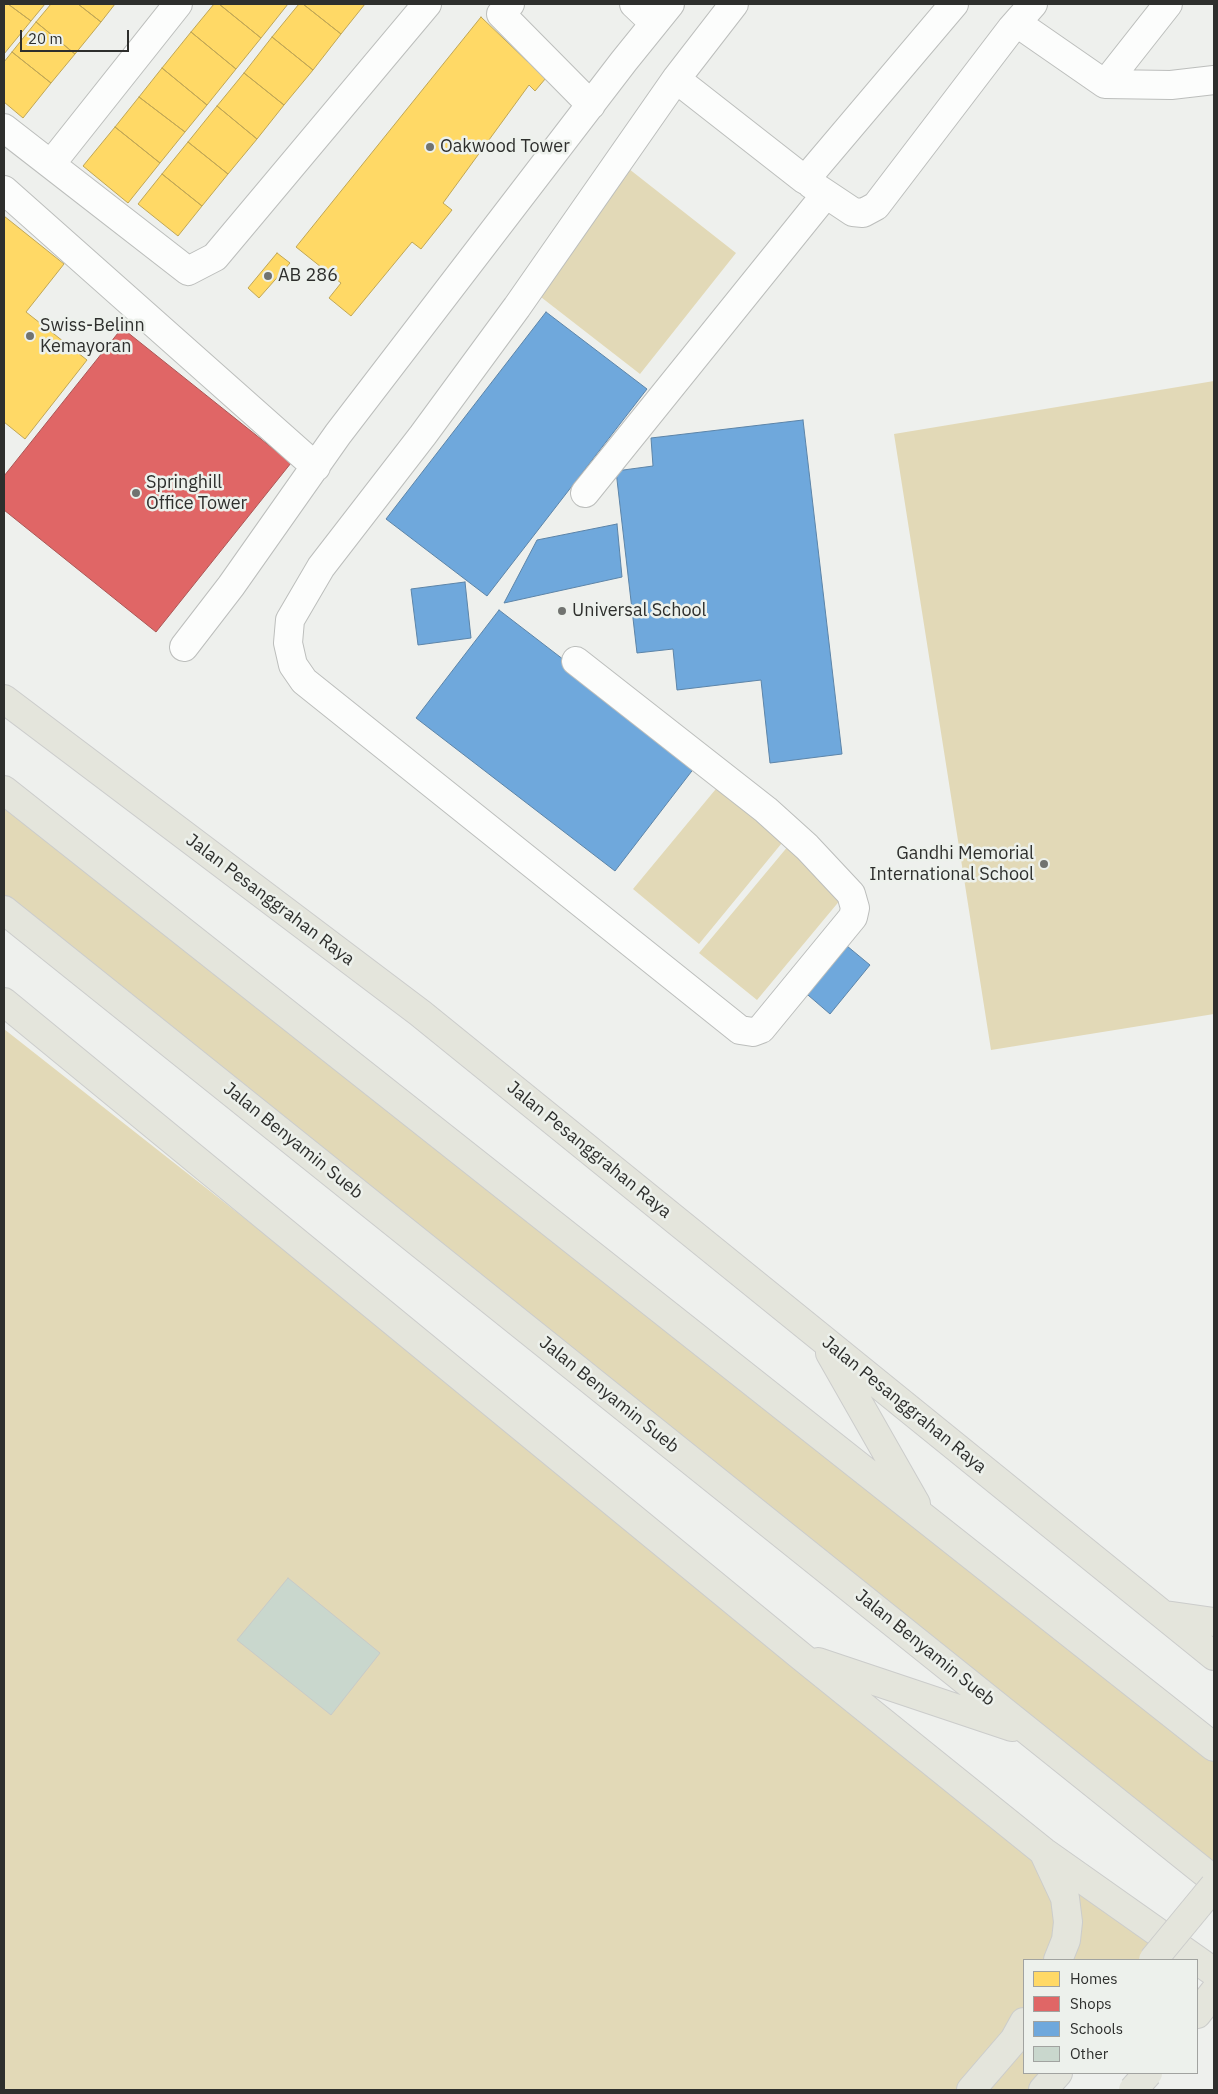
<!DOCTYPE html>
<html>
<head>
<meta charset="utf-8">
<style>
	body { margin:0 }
	#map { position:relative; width:1218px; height:2094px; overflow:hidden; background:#eef0ed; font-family:"IBM Plex Sans",sans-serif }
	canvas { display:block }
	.frame { position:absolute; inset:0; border:5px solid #2e2f2d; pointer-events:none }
	.legend { position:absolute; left:1023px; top:1959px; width:175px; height:115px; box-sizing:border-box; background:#edf1ec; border:1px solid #a1a3a0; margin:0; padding:6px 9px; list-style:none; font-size:15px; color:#2e2f2d }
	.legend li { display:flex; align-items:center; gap:10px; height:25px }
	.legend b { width:25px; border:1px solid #a1a3a0 }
	.scale { position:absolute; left:20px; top:30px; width:109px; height:22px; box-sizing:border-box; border:2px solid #2e2f2d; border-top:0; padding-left:6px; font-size:15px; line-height:18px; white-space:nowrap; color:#2e2f2d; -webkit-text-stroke:4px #edf1ec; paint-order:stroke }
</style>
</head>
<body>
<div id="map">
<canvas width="1218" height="2094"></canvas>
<div class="frame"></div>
<ul class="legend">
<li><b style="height:14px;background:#ffd966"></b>Homes</li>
<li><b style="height:14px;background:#e06666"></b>Shops</li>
<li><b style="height:14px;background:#6fa8dc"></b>Schools</li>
<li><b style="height:14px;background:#c9d7cd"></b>Other</li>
</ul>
<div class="scale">20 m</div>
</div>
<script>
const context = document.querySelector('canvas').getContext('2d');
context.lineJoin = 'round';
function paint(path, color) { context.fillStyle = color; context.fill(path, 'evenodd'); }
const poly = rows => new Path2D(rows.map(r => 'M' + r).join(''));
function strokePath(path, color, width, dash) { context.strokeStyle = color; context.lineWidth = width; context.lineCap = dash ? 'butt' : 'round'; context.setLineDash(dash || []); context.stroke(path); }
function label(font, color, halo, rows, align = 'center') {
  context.font = font + ' "IBM Plex Sans",sans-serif'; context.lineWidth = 5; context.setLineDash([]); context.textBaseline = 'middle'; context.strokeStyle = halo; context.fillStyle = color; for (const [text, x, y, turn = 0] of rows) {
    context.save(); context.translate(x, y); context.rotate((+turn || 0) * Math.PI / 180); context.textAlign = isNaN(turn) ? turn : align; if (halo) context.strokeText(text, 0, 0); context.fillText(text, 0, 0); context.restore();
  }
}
const green = poly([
	[624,165,736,253,640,374,528,287],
	[1214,381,1214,1014,991,1050,894,434],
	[720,784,786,838,699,944,633,889],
	[4,795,1214,1748,1214,1883,4,911],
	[789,845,846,893,757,1000,699,953],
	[4,1029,802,1657,1170,1939,1153,1960,1024,1960,1024,2073,1058,2073,1043,2090,4,2090]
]);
const homes = poly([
	[4,4,8,4,31,21,4,54,4,4],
	[8,4,45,4,31,21,8,4],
	[51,4,78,4,101,22,75,54,36,22,51,4],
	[78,4,115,4,101,22,78,4],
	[214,4,219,4,261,38,236,69,191,32,214,4],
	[219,4,288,4,261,38,219,4],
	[299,4,303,4,341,34,313,70,272,37,299,4],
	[303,4,365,4,341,34,303,4],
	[481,17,528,62,532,57,551,72,535,91,529,85,443,203,452,210,421,249,412,242,351,316,329,298,341,283,296,247,481,17],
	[36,22,75,54,51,83,12,52,36,22],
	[191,32,236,69,207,105,162,68,191,32],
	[272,37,313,70,284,105,244,73,272,37],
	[12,52,51,83,23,118,4,102,4,62,12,52],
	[162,68,207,105,185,132,139,97,162,68],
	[244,73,284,105,257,139,217,106,244,73],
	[139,97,185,132,160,163,115,127,139,97],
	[217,106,257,139,228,174,188,142,217,106],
	[115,127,160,163,128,203,83,166,115,127],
	[188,142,228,174,202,206,162,174,188,142],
	[162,174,202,206,178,236,138,204,162,174],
	[4,216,64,264,26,312,87,360,25,439,4,422,4,216],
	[277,253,290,263,259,298,248,288,277,253]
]);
const shops = poly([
	[122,328,291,463,156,632,4,510,4,476,122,328]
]);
const schools = poly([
	[546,312,647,389,487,596,386,519,546,312],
	[803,420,842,754,770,763,761,680,677,690,673,649,637,653,616,471,653,466,651,438,803,420],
	[617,524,622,577,504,603,537,540,617,524],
	[465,582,471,638,418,645,411,589,465,582],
	[499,610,698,763,615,871,416,718,499,610],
	[841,941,870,965,830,1014,801,989,841,941]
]);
const building = poly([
	[288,1578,380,1653,331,1715,237,1640,288,1578]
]);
const minor = poly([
	[510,4,501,14,591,105],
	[634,4,654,23],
	[1017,23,1105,84,1171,85,1214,80],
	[676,79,805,180,954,4],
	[1105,84,1168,4],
	[4,128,188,271,215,257,427,4],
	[51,164,178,4],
	[811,184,853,212,863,213,876,206,1011,29,1033,4],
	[4,190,316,467],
	[585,493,826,194],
	[184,647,231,586,338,434,624,61,670,4],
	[576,661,766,810,807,847,851,894,855,908,853,917,761,1029,753,1032,740,1030,304,681,293,665,288,643,290,620,321,567,423,435,517,307,676,79,734,4]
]);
const major = poly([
	[4,699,420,1013,1214,1656],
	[4,790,1214,1747],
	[4,910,1214,1880],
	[4,1002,802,1657,1044,1852,1214,1972],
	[830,1353,916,1504],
	[1165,1615,1214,1622],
	[818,1662,1012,1727],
	[1044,1853,1065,1898,1068,1922,1066,1940,1058,1960],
	[1197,2014,1214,1992],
	[971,2090,1014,2040,1024,2022],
	[1043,2090,1058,2073]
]);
const majorBridge = poly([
	[1153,1960,1214,1886],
	[1133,2090,1148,2073]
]);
const markers = [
	[430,147,5,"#717370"],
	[268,276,5,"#717370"],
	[30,336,5,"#717370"],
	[136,493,5,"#717370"],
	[562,611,5,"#717370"],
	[1044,864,5,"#717370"]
];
const poiNames = [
	["Oakwood Tower",440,147],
	["AB 286",278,276],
	["Swiss-Belinn",40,326],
	["Kemayoran",40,347],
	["Springhill",146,483],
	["Office Tower",146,504],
	["Universal School",572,611],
	["Gandhi Memorial",1034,854,"right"],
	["International School",1034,875,"right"]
];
const streetNames = [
	["Jalan Pesanggrahan Raya",270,900,37],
	["Jalan Benyamin Sueb",293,1141,39],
	["Jalan Pesanggrahan Raya",589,1150,39],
	["Jalan Benyamin Sueb",609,1395,39],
	["Jalan Pesanggrahan Raya",904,1405,39],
	["Jalan Benyamin Sueb",925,1648,39]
];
paint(green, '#e2d9b7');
paint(homes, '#ffd966');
strokePath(homes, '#c0a655', 1);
paint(shops, '#e06666');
strokePath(shops, '#ab5655', 1);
paint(schools, '#6fa8dc');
strokePath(schools, '#5c84a8', 1);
paint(building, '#c9d7cd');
strokePath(building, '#c8cac8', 1);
strokePath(minor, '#bcbebc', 30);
strokePath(major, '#cbcccb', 30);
strokePath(minor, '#fcfdfc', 28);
strokePath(major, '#e4e5dc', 28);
strokePath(majorBridge, '#cbcccb', 30, []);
strokePath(majorBridge, '#e4e5dc', 28);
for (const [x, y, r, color] of markers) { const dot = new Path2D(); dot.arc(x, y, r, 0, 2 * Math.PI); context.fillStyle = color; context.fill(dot); strokePath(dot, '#edf1ec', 2); }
label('18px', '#2e2f2d', '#edf1ec', poiNames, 'left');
label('18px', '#2e2f2d', '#edf1ec', streetNames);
</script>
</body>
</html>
